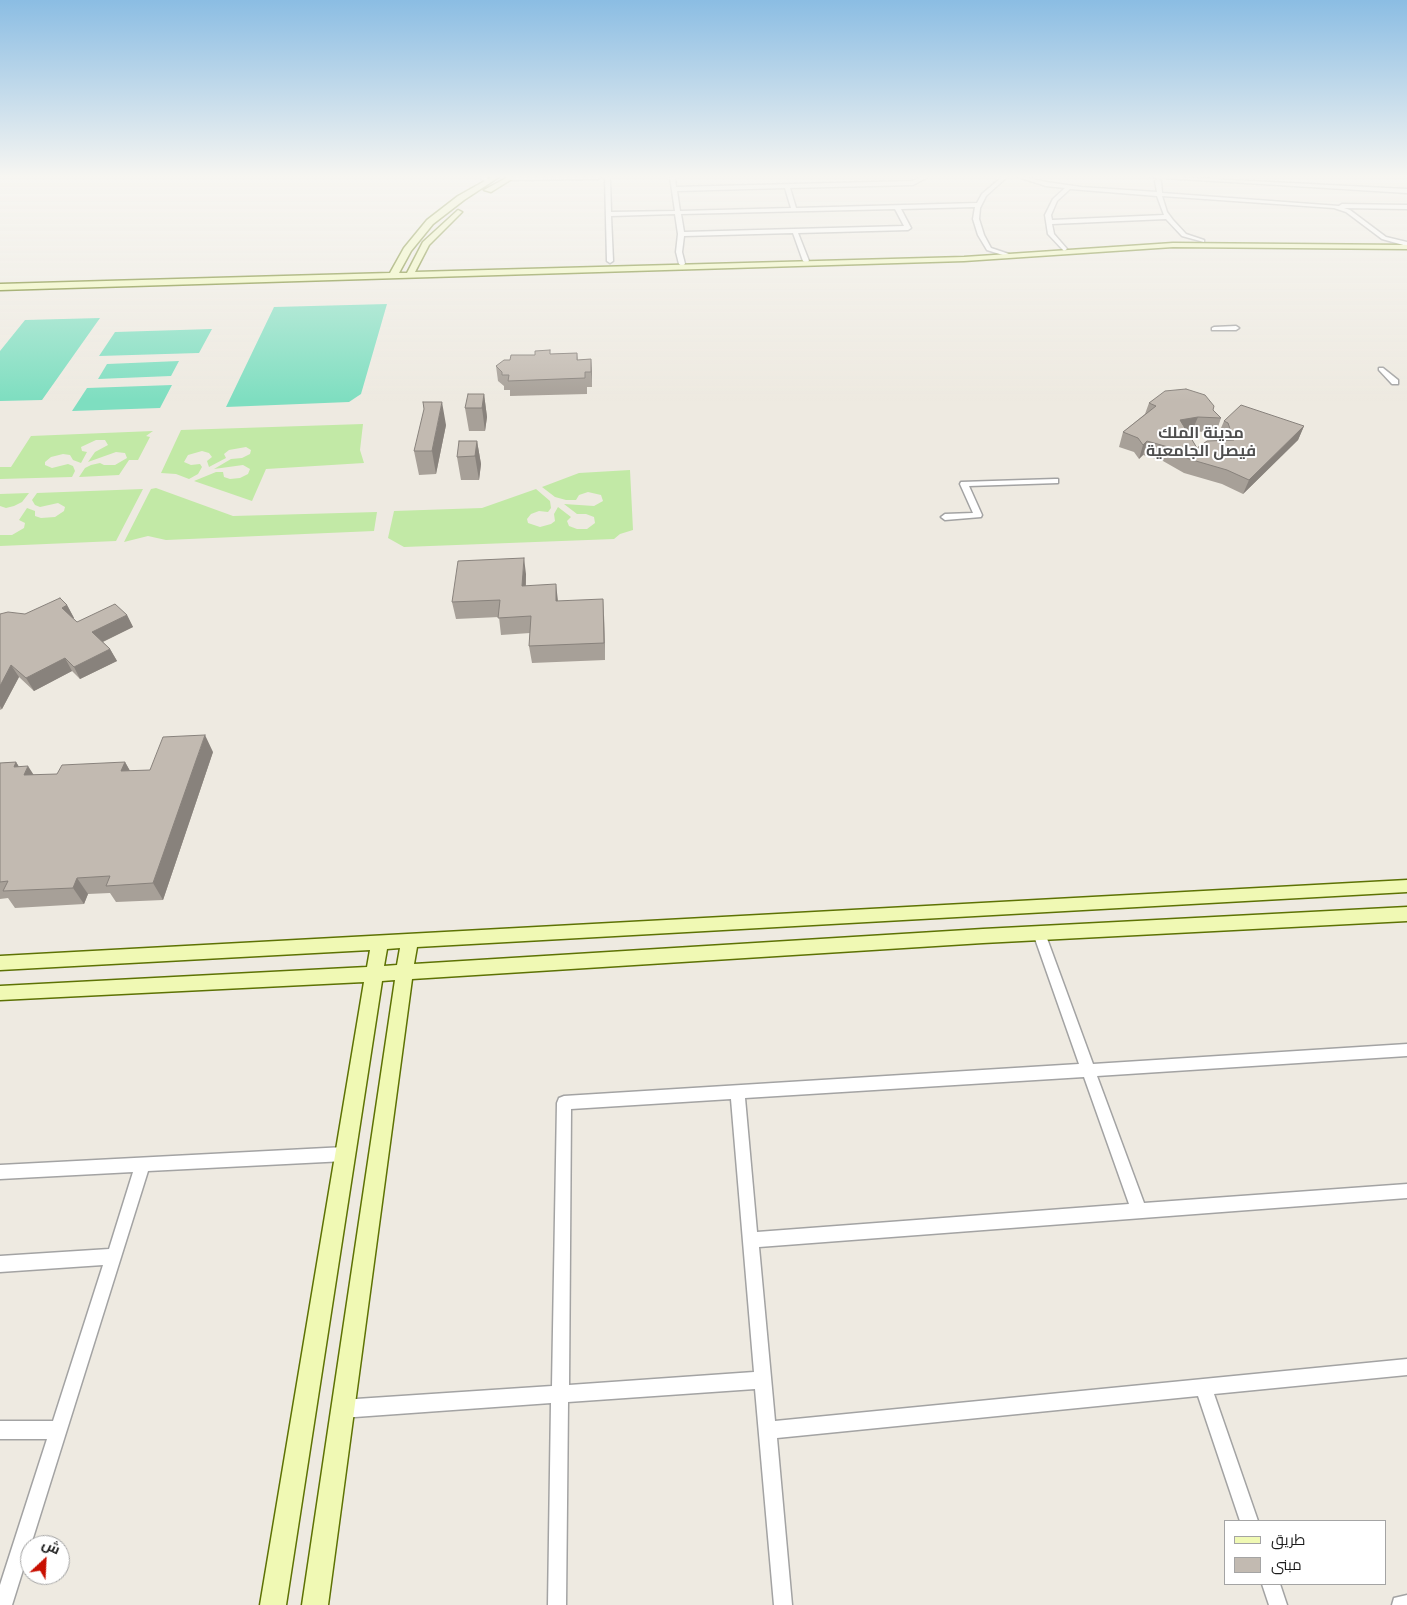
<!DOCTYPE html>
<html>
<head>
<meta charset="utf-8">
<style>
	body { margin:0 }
	#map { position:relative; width:1407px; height:1605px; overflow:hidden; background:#eeeae1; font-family:Karla,Cairo,sans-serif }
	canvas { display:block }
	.legend { position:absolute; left:1224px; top:1520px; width:162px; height:65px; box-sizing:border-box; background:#fff; border:1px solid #a4a4a4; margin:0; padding:6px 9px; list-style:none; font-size:15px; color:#1c1c1c }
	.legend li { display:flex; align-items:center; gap:10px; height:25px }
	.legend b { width:25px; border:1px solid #a4a4a4 }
	.north { position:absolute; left:20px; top:1535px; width:50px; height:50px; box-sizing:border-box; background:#fff; border:1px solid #a4a4a4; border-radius:50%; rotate:25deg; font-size:14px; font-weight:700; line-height:20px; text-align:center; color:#1c1c1c }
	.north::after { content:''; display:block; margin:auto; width:18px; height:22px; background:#c80f00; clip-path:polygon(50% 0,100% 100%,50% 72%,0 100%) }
</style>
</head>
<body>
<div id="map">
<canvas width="1407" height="1605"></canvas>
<ul class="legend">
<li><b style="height:6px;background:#f0f9b4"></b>طريق</li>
<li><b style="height:14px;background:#c2bab1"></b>مبنى</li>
</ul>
<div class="north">ش</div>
</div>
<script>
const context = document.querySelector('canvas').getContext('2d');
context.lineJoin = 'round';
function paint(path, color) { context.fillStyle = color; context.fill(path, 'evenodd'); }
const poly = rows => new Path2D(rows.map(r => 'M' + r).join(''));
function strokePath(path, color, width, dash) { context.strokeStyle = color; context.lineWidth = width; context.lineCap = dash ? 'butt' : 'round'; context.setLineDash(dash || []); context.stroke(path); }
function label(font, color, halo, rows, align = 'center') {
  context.font = font + ' Karla,Cairo,sans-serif'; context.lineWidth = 4; context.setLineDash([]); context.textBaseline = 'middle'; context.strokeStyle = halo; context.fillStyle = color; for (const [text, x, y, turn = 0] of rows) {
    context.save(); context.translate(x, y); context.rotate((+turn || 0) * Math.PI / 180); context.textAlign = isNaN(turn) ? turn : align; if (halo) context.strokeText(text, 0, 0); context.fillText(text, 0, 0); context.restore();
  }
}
const grass = poly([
	[363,424,360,450,364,463,266,469,252,501,194,481,216,472,223,472,224,477,230,479,240,478,248,474,250,469,243,465,214,469,231,459,242,458,250,454,251,450,246,447,229,450,224,454,226,458,209,467,207,461,212,457,209,453,202,451,188,455,184,462,191,465,200,464,202,467,198,474,189,479,176,474,161,473,181,430],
	[153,431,146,436,150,437,138,460,129,460,119,475,79,477,85,468,91,465,100,463,104,465,115,465,127,458,125,453,116,452,88,462,95,452,108,445,105,440,96,440,81,447,82,451,87,452,81,463,73,460,70,455,63,454,51,457,45,462,45,465,52,468,68,464,73,466,75,471,72,477,0,479,0,467,11,467,31,436],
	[630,470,633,530,620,534,614,539,404,547,388,538,394,511,482,508,536,489,550,501,551,508,548,512,539,511,531,514,527,519,528,523,540,527,551,524,555,521,554,514,558,507,571,517,567,521,569,526,577,529,587,529,595,523,594,517,586,514,577,514,564,504,594,506,603,501,601,495,588,492,579,495,576,500,566,500,555,497,542,487,579,473],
	[156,488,233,516,377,512,374,531,166,540,148,536,124,542,151,489],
	[143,489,116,541,0,546,0,535,12,535,24,528,25,523,19,520,27,508,35,511,35,516,41,518,55,517,64,511,65,507,58,503,40,507,35,505,32,500,37,493],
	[29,493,22,502,14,506,6,508,0,506,0,494]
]);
const pitch = poly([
	[387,304,361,394,349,402,226,407,274,307],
	[100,318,42,400,0,401,0,351,25,320],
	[212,329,199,353,99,356,115,332],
	[179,361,171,376,98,379,107,364],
	[172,385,160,408,72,411,87,388]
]);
const street = poly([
	[479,177,485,177,491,181,486,182,479,177],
	[509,177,601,177,598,179,509,180,506,178,509,177],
	[605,177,610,177,611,212,675,211,670,177,675,177,676,187,912,181,922,177,928,177,913,185,790,188,796,208,977,203,982,194,1002,177,1007,177,986,196,980,208,979,219,984,235,991,248,1009,254,1006,256,987,250,978,235,973,219,975,207,901,209,911,228,908,230,798,233,809,261,806,263,803,261,793,233,684,236,682,252,685,264,682,266,679,264,676,252,678,234,675,214,611,216,613,261,610,263,607,261,605,177],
	[785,188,791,208,680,211,677,191,785,188],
	[895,209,904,226,684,232,681,214,895,209],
	[1018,177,1025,177,1046,182,1081,187,1157,192,1155,181,1158,179,1161,181,1162,193,1339,206,1342,204,1407,205,1407,209,1344,208,1350,210,1386,237,1407,242,1407,246,1382,239,1346,212,1334,208,1162,196,1167,212,1173,220,1186,234,1204,240,1204,242,1182,236,1166,219,1052,224,1054,234,1067,249,1064,251,1048,234,1045,215,1053,199,1065,188,1046,186,1018,177],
	[1070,189,1157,196,1164,215,1052,220,1051,215,1057,201,1070,189],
	[1149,177,1172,177,1407,189,1407,193,1149,177],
	[1214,327,1236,326,1239,328,1236,330,1212,330,1212,328,1214,327],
	[1379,368,1383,368,1398,380,1398,384,1392,384,1379,370,1379,368],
	[1055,479,1058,479,1058,483,969,486,982,515,981,517,945,520,941,517,945,514,973,513,960,484,961,482,1055,479],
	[1039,928,1043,929,1045,933,1093,1064,1407,1044,1407,1056,1097,1076,1144,1203,1407,1184,1407,1198,759,1247,775,1421,1407,1359,1407,1375,1214,1394,1258,1521,1240,1521,1198,1396,777,1438,792,1605,774,1605,755,1389,568,1402,566,1605,548,1605,551,1403,341,1418,335,1415,332,1409,335,1403,341,1400,552,1386,557,1103,559,1098,564,1096,1079,1064,1033,933,1035,929,1039,928],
	[1084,1077,1129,1204,757,1232,745,1098,1084,1077],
	[731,1099,754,1372,569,1385,571,1109,731,1099],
	[345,1147,350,1149,352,1154,350,1159,345,1161,148,1171,12,1605,0,1605,0,1585,47,1439,0,1439,0,1421,53,1421,103,1265,0,1272,0,1256,109,1249,133,1172,0,1179,0,1165,345,1147],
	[1262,1584,1280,1584,1287,1605,1269,1605,1262,1584],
	[1407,1595,1407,1605,1392,1605,1394,1598,1407,1595]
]);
const secondary = poly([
	[492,177,499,177,464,200,433,224,411,251,399,273,407,273,423,242,458,210,462,212,429,245,415,272,964,257,1173,243,1407,245,1407,249,1173,247,964,261,0,290,0,284,390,273,404,248,427,220,458,196,492,177],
	[508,177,515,177,491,192,484,190,508,177],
	[1407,880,1407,892,417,947,414,964,983,929,1407,907,1407,921,983,943,412,979,328,1605,302,1605,395,980,382,981,286,1605,260,1605,364,982,0,1000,0,986,367,967,370,950,0,970,0,956,1407,880],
	[400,948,397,965,384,966,387,949,400,948]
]);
const wall = poly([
	[577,353,578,360,591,359,592,387,587,387,587,394,510,396,510,390,504,390,504,386,498,381,496,366,510,360,550,354],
	[484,394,487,417,485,431,469,431,465,408],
	[1149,403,1213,410,1221,418,1216,433,1192,431,1187,432,1197,448,1223,440,1222,438,1218,435,1224,421,1304,426,1298,440,1243,494,1222,484,1184,473,1163,461,1143,455,1139,459,1134,452,1119,447,1123,432,1145,414],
	[446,425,436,474,419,475,414,451],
	[477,441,481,464,479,480,461,480,457,457],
	[526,574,526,586,558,601,604,615,605,660,532,663,529,646,530,633,501,635,499,617,456,619,452,602],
	[67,605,74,618,73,618,77,622,127,615,133,627,103,642,110,649,117,661,80,679,72,671,34,691,19,677,2,709,0,710,0,614,25,614],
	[213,752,163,900,116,902,110,893,88,894,84,904,15,908,8,898,0,899,0,763,16,762,19,767,34,775,57,774,125,762,130,771,150,770]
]);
const shadedWall = poly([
	[591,359,592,374,592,387,591,372],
	[484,394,487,417,485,431,482,408],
	[442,402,446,425,436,474,432,451],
	[1198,417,1192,431,1175,434,1180,420],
	[1304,426,1298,440,1243,494,1249,480],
	[477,441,481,464,479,480,475,456],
	[1147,441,1143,455,1139,459,1143,445],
	[524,558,526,574,525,602,522,586],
	[556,584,558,601,556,601],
	[603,599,604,615,605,660,604,643],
	[67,605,74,618,68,621,62,608],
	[127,615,133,627,98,644,92,632],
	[110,649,117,661,80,679,74,667],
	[65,658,72,671,34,691,26,678],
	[11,665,19,677,2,709,0,706,0,686],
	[205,735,213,752,163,900,153,883],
	[16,762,24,775,28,766,39,783,35,792,14,767],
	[125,762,134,778,121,771],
	[77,878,88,894,84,904,73,888]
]);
const building = poly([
	[550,350,550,354,577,353,577,360,591,359,591,372,585,372,585,378,508,381,509,375,502,375,502,372,496,366,504,360,510,360,511,355,535,355,535,351,550,350],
	[1186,389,1205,395,1214,406,1213,410,1221,418,1198,417,1180,420,1197,448,1207,441,1234,440,1228,423,1224,421,1241,405,1304,426,1249,480,1227,470,1189,459,1168,447,1147,441,1143,445,1138,438,1123,432,1156,406,1149,403,1165,391,1186,389],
	[468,394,484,394,482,408,465,408,468,394],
	[423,402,442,402,432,451,414,451,424,409,423,402],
	[459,441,477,441,475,456,457,457,459,441],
	[524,558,522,586,556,584,556,601,603,599,604,643,529,646,531,616,498,618,500,600,452,602,458,561,524,558],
	[60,598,67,605,62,608,77,622,115,604,127,615,92,632,110,649,74,667,65,658,26,678,11,665,0,686,0,614,8,612,25,614,60,598],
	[205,735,153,883,106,886,110,876,77,878,73,888,3,891,8,881,0,882,0,763,16,762,14,767,28,766,24,775,57,774,62,765,125,762,121,771,150,770,163,737,205,735]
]);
const farNeighbourhoodnames = [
	["مدينة الملك",1201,433],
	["فيصل الجامعية",1201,451]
];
paint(grass, '#c2e9a6');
paint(pitch, '#7edec0');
strokePath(street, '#a3a3a3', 3);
strokePath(secondary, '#5d7204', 3);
paint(street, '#fff');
paint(secondary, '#f0f9b4');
paint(wall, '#a7a098');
paint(shadedWall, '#88827c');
paint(building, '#c2bab1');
strokePath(building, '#88827c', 1);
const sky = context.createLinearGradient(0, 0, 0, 401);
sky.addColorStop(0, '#8bbde3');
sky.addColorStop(0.44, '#f7f6f2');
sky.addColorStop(1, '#f7f6f200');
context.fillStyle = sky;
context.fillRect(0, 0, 1407, 401);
label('bold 16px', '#4f4f4f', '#fff', farNeighbourhoodnames);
</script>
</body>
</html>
